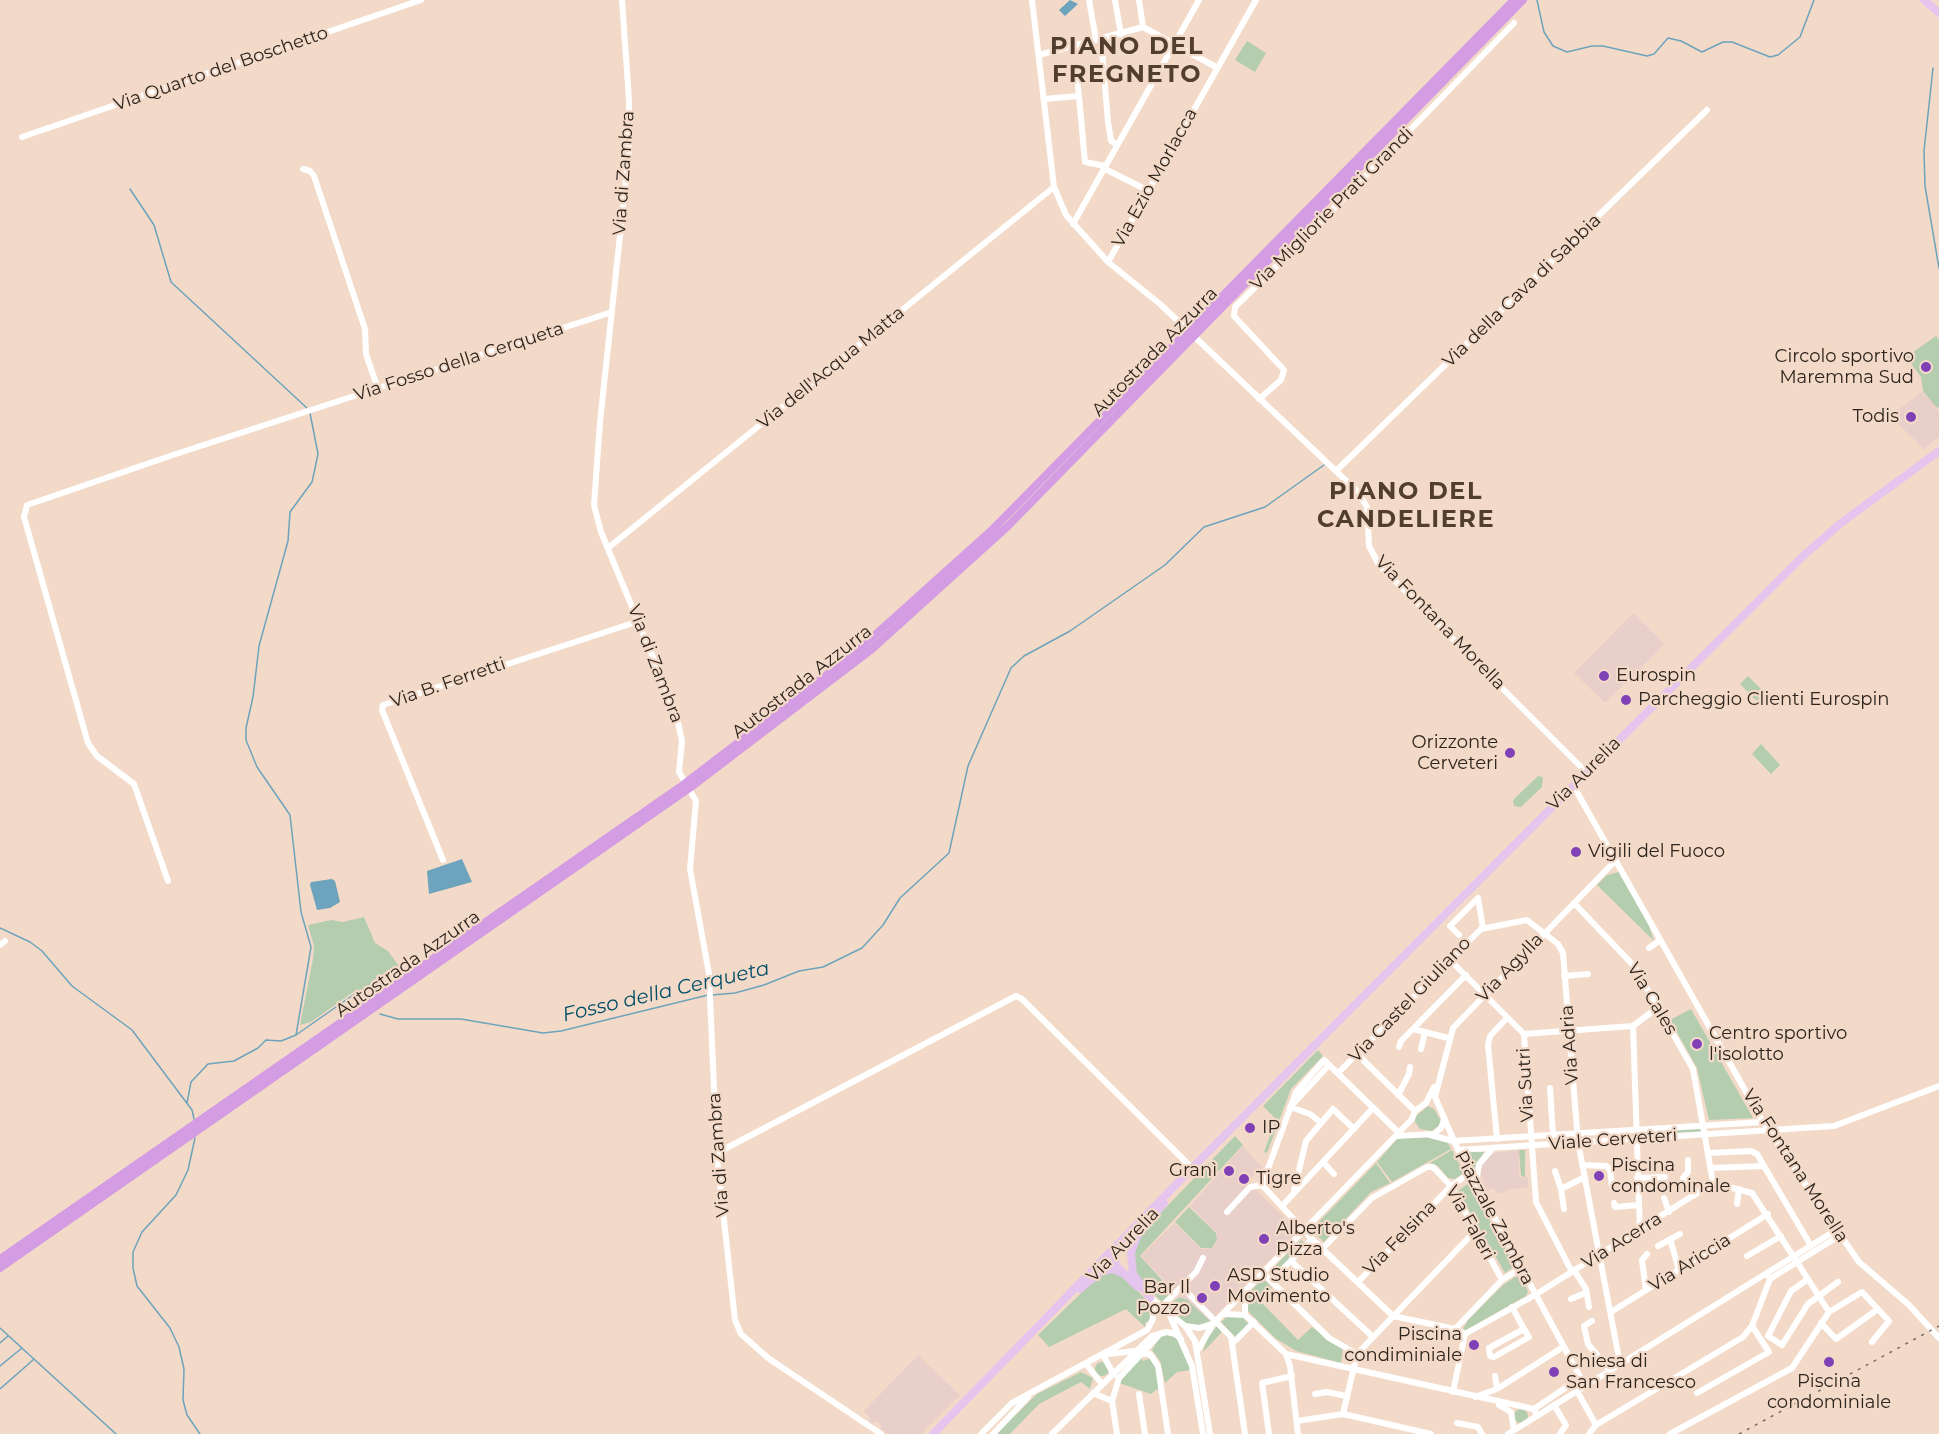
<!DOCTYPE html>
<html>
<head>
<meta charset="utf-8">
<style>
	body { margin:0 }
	canvas { display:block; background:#f3dac8 }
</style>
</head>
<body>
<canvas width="1939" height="1434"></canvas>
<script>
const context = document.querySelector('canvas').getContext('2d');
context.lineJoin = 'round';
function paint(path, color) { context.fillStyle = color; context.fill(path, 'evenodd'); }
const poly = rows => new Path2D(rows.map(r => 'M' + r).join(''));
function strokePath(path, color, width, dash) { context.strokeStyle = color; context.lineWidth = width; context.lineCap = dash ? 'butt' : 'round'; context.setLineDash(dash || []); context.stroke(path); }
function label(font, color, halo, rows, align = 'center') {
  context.font = font + ' Montserrat,sans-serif'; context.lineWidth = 4.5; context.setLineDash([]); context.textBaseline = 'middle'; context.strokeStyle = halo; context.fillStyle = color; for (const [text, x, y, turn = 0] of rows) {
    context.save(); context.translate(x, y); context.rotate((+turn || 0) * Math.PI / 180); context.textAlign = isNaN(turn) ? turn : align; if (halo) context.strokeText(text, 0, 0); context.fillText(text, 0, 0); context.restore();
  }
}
const commercial = poly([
	[1923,391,1939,411,1939,437,1924,449,1890,416],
	[1633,613,1665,644,1605,703,1574,673],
	[1243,1146,1262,1167,1248,1182,1298,1231,1210,1321,1187,1300,1183,1300,1141,1256,1174,1223,1201,1249,1212,1248,1216,1244,1217,1233,1190,1206],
	[1519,1150,1519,1177,1528,1178,1528,1188,1510,1189,1498,1194,1493,1188,1486,1192,1480,1170,1486,1159,1493,1153],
	[918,1355,960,1395,921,1434,886,1434,886,1430,881,1431,881,1425,877,1421,870,1425,869,1417,864,1411]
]);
const green = poly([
	[1247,41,1266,53,1255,72,1235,60],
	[1936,336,1939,340,1939,406,1937,408,1923,391,1921,377,1906,357],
	[1748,676,1765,693,1757,701,1740,684],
	[1761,744,1780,765,1771,774,1752,754],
	[1538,776,1543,777,1542,787,1521,807,1514,806,1513,800],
	[1619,872,1648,923,1654,941,1597,885,1607,875],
	[364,917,375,943,388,951,399,966,365,990,356,990,311,1022,300,1025,313,959,314,946,308,925,331,920,343,922],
	[1691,1009,1753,1118,1709,1120,1697,1068,1670,1020],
	[1318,1050,1323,1056,1291,1089,1267,1153,1264,1152,1276,1119,1263,1106],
	[1428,1106,1434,1109,1442,1123,1432,1131,1420,1129,1415,1122,1415,1117],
	[1701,1129,1701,1132,1641,1134,1642,1132],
	[1235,1136,1243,1145,1140,1256,1174,1293,1162,1302,1140,1281,1134,1269,1134,1247,1147,1227],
	[1421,1136,1447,1141,1451,1149,1392,1182,1377,1162,1398,1138],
	[1452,1150,1464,1173,1455,1179,1448,1178,1438,1166,1430,1163],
	[1519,1150,1525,1150,1525,1177,1521,1176],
	[1463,1152,1484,1152,1474,1171],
	[1376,1163,1390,1183,1371,1192,1324,1242,1311,1230],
	[1469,1183,1515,1266,1505,1273,1458,1191],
	[1189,1207,1216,1233,1217,1240,1212,1248,1201,1248,1175,1222],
	[1301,1240,1305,1243,1273,1275,1270,1271],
	[1103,1272,1117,1272,1148,1301,1151,1320,1145,1323,1146,1328,1126,1309,1049,1347,1038,1335],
	[1515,1277,1521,1277,1528,1291,1526,1296,1466,1330,1463,1329,1468,1320,1503,1285],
	[1263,1278,1272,1288,1260,1301,1298,1340,1312,1327,1343,1348,1341,1363,1296,1351,1275,1338,1249,1312,1246,1307,1247,1295],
	[1179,1297,1187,1300,1210,1321,1201,1326,1187,1324,1166,1307],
	[1228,1316,1242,1317,1249,1324,1235,1337,1221,1322],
	[1217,1326,1222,1332,1203,1352,1207,1339],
	[1162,1334,1176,1336,1191,1370,1177,1372,1165,1383,1160,1361,1152,1350],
	[1141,1357,1143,1361,1151,1358,1156,1367,1159,1388,1151,1394,1119,1383],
	'1095 1369a7 7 0 1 1 14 0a7 7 0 1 1-14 0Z',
	[1081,1372,1093,1378,1090,1389,1081,1382,1039,1404,1010,1434,996,1434,1037,1394],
	'1514 1416a7 7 0 1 1 14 0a7 7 0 1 1-14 0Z'
]);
const water = poly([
	[1070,0,1078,4,1065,16,1059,10],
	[462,859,472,882,429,894,427,871],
	[332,879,335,881,340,902,330,908,317,910,310,885,311,882]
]);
const stream = poly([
	[1537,0,1544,32,1553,46,1567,52,1592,46,1603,46,1647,56,1654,54,1668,38,1681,41,1702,52,1723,42,1732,42,1770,57,1778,55,1800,37,1814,0],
	[1933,68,1924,151,1925,186,1939,268],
	[130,189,154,225,171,282,308,409],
	[0,928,30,942,42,951,72,986,132,1030,192,1110,194,1119],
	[712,995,735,993,764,985,799,971,823,967,862,948,883,925,900,898,949,853,968,766,1011,668,1024,656,1070,631,1165,565,1204,527,1265,507,1324,465],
	[380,1014,398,1019,461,1019,543,1033,561,1031,708,995],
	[296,1035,311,947,301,912,290,815,257,767,246,740,246,728,253,697,259,646,288,541,290,512,312,482,314,473,318,454,310,413],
	[187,1103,191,1082,208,1064,234,1061,258,1048,266,1040,281,1041,296,1035,356,993,367,996],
	[195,1138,188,1170,176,1195,142,1232,133,1252,133,1268,137,1286,170,1328,179,1347,184,1369,183,1400,187,1415,200,1434],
	[0,1328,116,1434],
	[0,1343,8,1336],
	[0,1366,22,1348],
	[0,1389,33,1360]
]);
const minor = poly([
	[622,0,629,100,629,151,600,422,594,505,601,532,676,713,682,741,679,772,696,801,690,869,709,974,717,1157,735,1320,741,1334,768,1358,881,1434],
	[1032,0,1054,187,1066,215,1108,262,1160,304,1357,491,1367,507,1369,546,1379,565,1586,772],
	[1089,0,1096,40],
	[1115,0,1121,34],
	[1139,0,1143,27],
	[1101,39,1108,122,1111,141,1116,144],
	[1039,55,1143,27,1216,67],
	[1077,78,1079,96],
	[1044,99,1079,96,1085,162,1105,166],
	[22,137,421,0],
	[1103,168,1147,190],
	[303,169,310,171,314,176,365,329,366,354,378,389],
	[1073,224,1199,0],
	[1108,262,1256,0],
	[1259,399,1281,380,1284,370,1234,316,1235,307,1308,235,1514,23],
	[1336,471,1707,110],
	[608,548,1054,187],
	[1573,785,1763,1122,1859,1262,1909,1305,1939,1338],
	[443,860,382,710,383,705,639,621],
	[168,881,134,784,97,756,88,743,24,517,27,505,176,454,612,312],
	[1574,903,1634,966,1693,1069,1713,1183],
	[1459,935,1450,926,1478,898,1483,928],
	[0,945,5,941],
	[1649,948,1660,940],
	[1449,959,1524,1034,1633,1026,1657,1008],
	[1564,976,1588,974],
	[1633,1026,1640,1231],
	[1413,1029,1448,1038],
	[1524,1034,1536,1202,1572,1272],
	[1399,1047,1401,1041,1466,975],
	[1421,1049,1425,1032],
	[1357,1054,1415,1111],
	[1338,1073,1481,929,1527,920,1558,944,1563,953,1578,1142,1620,1364],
	[1550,1088,1553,1135],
	[1398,1095,1409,1074,1410,1067],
	[1293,1104,1329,1065],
	[1290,1107,1310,1114,1320,1122],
	[1399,1133,1324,1060,1296,1092,1262,1185,1312,1239,1393,1316,1455,1329],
	[1430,1135,1453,1141,1763,1122],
	[1396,1136,1434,1134,1441,1128,1444,1120],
	[1497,1139,1488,1045,1490,1036,1507,1018],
	[1458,1150,1834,1126,1939,1086],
	[717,1153,1016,996,1022,999,1192,1168],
	[1708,1153,1751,1151,1757,1154,1811,1246],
	[1688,1160,1688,1172,1683,1178,1695,1195],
	[1323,1162,1334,1174],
	[1583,1165,1606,1166,1610,1169,1612,1186],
	[1711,1168,1763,1166],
	[1555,1171,1561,1189,1585,1177],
	[1637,1178,1665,1177],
	[1476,1182,1479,1164,1493,1148],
	[1713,1183,1752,1193,1797,1262,1839,1236],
	[1561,1189,1564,1209],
	[1294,1191,1306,1141,1333,1109,1354,1129],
	[1664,1198,1669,1212],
	[1614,1203,1615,1207,1639,1205],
	[1737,1204,1739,1189],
	[1282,1206,1373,1108],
	[1227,1212,1250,1187,1262,1185],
	[1670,1239,1679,1270],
	[1658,1246,1680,1234],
	[1323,1248,1372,1198,1427,1167,1433,1167,1451,1186,1502,1280],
	[1747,1256,1781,1236],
	[1291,1261,1373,1337],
	[1521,1268,1502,1280,1455,1329,1465,1334,1535,1295,1713,1183],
	[1574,1270,1586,1289,1589,1307],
	[1263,1273,1329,1338,1357,1354],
	[1770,1279,1797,1262,1829,1312],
	[1808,1279,1791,1291,1768,1336,1782,1345,1808,1304,1838,1282],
	[1271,1281,1312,1239],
	[1358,1282,1451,1186,1470,1173],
	[1182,1287,1231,1337,1245,1434],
	[1646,1290,1642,1260,1647,1254],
	[1245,1292,1245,1315],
	[1152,1299,1185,1326,1195,1341,1210,1434],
	[1571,1299,1585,1293],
	[1161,1307,1196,1272,1203,1258],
	[1512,1307,1524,1329,1529,1337,1494,1357,1490,1356,1489,1348,1524,1329],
	[1611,1312,1768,1214],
	[1225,1314,1245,1315,1286,1354,1290,1366,1298,1434],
	[1170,1316,1192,1366,1203,1434],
	[1592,1321,1584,1326,1588,1344,1610,1371],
	[1821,1323,1836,1339,1878,1309],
	[1185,1326,1199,1328,1213,1324],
	[1233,1343,1254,1322],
	[1198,1350,1213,1324,1412,1119,1415,1111,1426,1103,1434,1087],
	[1109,1354,1134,1351],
	[1142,1354,1150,1354,1158,1366,1168,1434],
	[1286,1354,1534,1409,1537,1416],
	[1103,1355,1114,1375],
	[1086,1364,1102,1384],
	[1495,1376,1497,1389],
	[1585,1386,1458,1150,1435,1097,1453,1028,1616,860],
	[1577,1391,1596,1425],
	[1453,1392,1465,1334],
	[1093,1393,1112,1401],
	[1697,1393,1769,1352,1752,1326],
	[1139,1394,1145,1434],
	[1315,1394,1327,1392,1346,1396],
	[1475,1397,1497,1389,1563,1347],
	[1499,1405,1511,1412,1514,1430],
	[1554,1405,1566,1425,1560,1434],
	[1534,1409,1580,1378],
	[1343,1414,1357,1354,1475,1231],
	[1297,1421,1343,1414,1431,1434],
	[1457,1423,1478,1427,1482,1434],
	[981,1434,1012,1403,1147,1330,1153,1319,1152,1300],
	[993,1434,1028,1397],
	[1052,1434,1152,1336,1167,1332,1175,1334,1181,1339],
	[1117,1434,1112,1401,1119,1378,1161,1333],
	[1269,1434,1262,1383,1292,1376],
	[1508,1434,1836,1230],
	[1589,1434,1596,1425,1743,1337,1752,1326,1770,1279,1767,1274],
	[1670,1434,1792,1368,1829,1312,1862,1292,1889,1321,1872,1342]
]);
const major = poly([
	[1924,0,1939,13],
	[1114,1253,1116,1266,1138,1287],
	[1080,1289,1102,1271,1113,1269,1120,1272],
	[1150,1298,1133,1274,1131,1253,1137,1236,1164,1203],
	[933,1434,1192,1168,1803,556,1841,523,1939,451]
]);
const highway = poly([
	[0,1259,683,785,854,654,992,530,1514,0],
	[0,1268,691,787,872,649,1008,526,1523,0]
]);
const rail = poly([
	[1739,1434,1939,1326]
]);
const markers = [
	[1926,367,6,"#8041b7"],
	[1911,417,6,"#8041b7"],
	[1604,676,6,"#8041b7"],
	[1626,700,6,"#8041b7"],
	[1510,753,6,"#8041b7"],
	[1576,852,6,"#8041b7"],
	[1697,1044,6,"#8041b7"],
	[1250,1128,6,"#8041b7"],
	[1229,1171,6,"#8041b7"],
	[1599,1176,6,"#8041b7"],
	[1244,1179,6,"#8041b7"],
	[1264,1239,6,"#8041b7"],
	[1215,1286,6,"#8041b7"],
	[1202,1298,6,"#8041b7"],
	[1474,1345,6,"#8041b7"],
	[1829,1362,6,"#8041b7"],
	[1554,1372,6,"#8041b7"]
];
const streetNames = [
	["Via Quarto del Boschetto",221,69,-19],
	["Via di Zambra",624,173,-86],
	["Via Ezio Morlacca",1155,178,-61],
	["Via Migliorie Prati Grandi",1332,209,-45],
	["Via della Cava di Sabbia",1522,291,-44],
	["Autostrada Azzurra",1155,352,-46],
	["Via Fosso della Cerqueta",459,362,-18],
	["Via dell'Acqua Matta",831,368,-39],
	["Via Fontana Morella",1440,623,46],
	["Via di Zambra",655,664,69],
	["Autostrada Azzurra",802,682,-38],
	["Via B. Ferretti",448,683,-19],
	["Via Aurelia",1584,774,-45],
	["Autostrada Azzurra",408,964,-35],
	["Via Agylla",1510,968,-46],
	["Via Cales",1652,999,59],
	["Via Castel Giuliano",1410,1000,-46],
	["Via Adria",1570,1045,-94],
	["Via Sutri",1526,1085,-93],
	["Viale Cerveteri",1613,1140,-4],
	["Via di Zambra",719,1155,-94],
	["Via Fontana Morella",1795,1166,57],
	["Piazzale Zambra",1494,1218,62],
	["Via Faleri",1470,1223,61],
	["Via Felsina",1400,1238,-46],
	["Via Acerra",1622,1241,-32],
	["Via Aurelia",1123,1245,-46],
	["Via Ariccia",1690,1263,-32]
];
const poiNames = [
	["Circolo sportivo",1914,357,"right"],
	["Maremma Sud",1914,378,"right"],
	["Todis",1899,417,"right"],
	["Eurospin",1616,676],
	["Parcheggio Clienti Eurospin",1638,700],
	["Orizzonte",1498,743,"right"],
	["Cerveteri",1498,764,"right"],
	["Vigili del Fuoco",1588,852],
	["Centro sportivo",1709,1034],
	["l'isolotto",1709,1055],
	["IP",1262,1128],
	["Piscina",1611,1166],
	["condominale",1611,1187],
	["Granì",1217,1171,"right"],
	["Tigre",1256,1179],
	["Alberto's",1276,1229],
	["Pizza",1276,1250],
	["ASD Studio",1227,1276],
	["Movimento",1227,1297],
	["Bar Il",1190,1288,"right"],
	["Pozzo",1190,1309,"right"],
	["Piscina",1462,1335,"right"],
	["condiminiale",1462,1356,"right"],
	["Chiesa di",1566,1362],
	["San Francesco",1566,1383],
	["Piscina",1829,1382,"center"],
	["condominiale",1829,1403,"center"]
];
const waterNames = [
	["Fosso della Cerqueta",666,992,-13]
];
const districtNames = [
	["PIANO DEL",1127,47],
	["FREGNETO",1127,75],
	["PIANO DEL",1406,492],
	["CANDELIERE",1406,520]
];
paint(commercial, '#e9cfca');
paint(green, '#b3cdae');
paint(water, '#6da3bc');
strokePath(stream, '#6da3bc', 1.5);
strokePath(minor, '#fff', 6);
strokePath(major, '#e5c4ee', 8);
strokePath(highway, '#d49ce3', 8);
strokePath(rail, '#7b6c61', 1.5, [3, 6]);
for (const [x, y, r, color] of markers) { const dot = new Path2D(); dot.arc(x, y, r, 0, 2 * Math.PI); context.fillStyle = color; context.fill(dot); strokePath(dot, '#f3dac8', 2); }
label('18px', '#2d241d', '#f3dac8', streetNames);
label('18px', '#2d241d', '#f3dac8', poiNames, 'left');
label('italic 20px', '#014e68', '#f3dac8', waterNames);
context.letterSpacing = '1.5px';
label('bold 24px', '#523e2f', '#f3dac8', districtNames);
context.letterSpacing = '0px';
</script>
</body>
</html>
